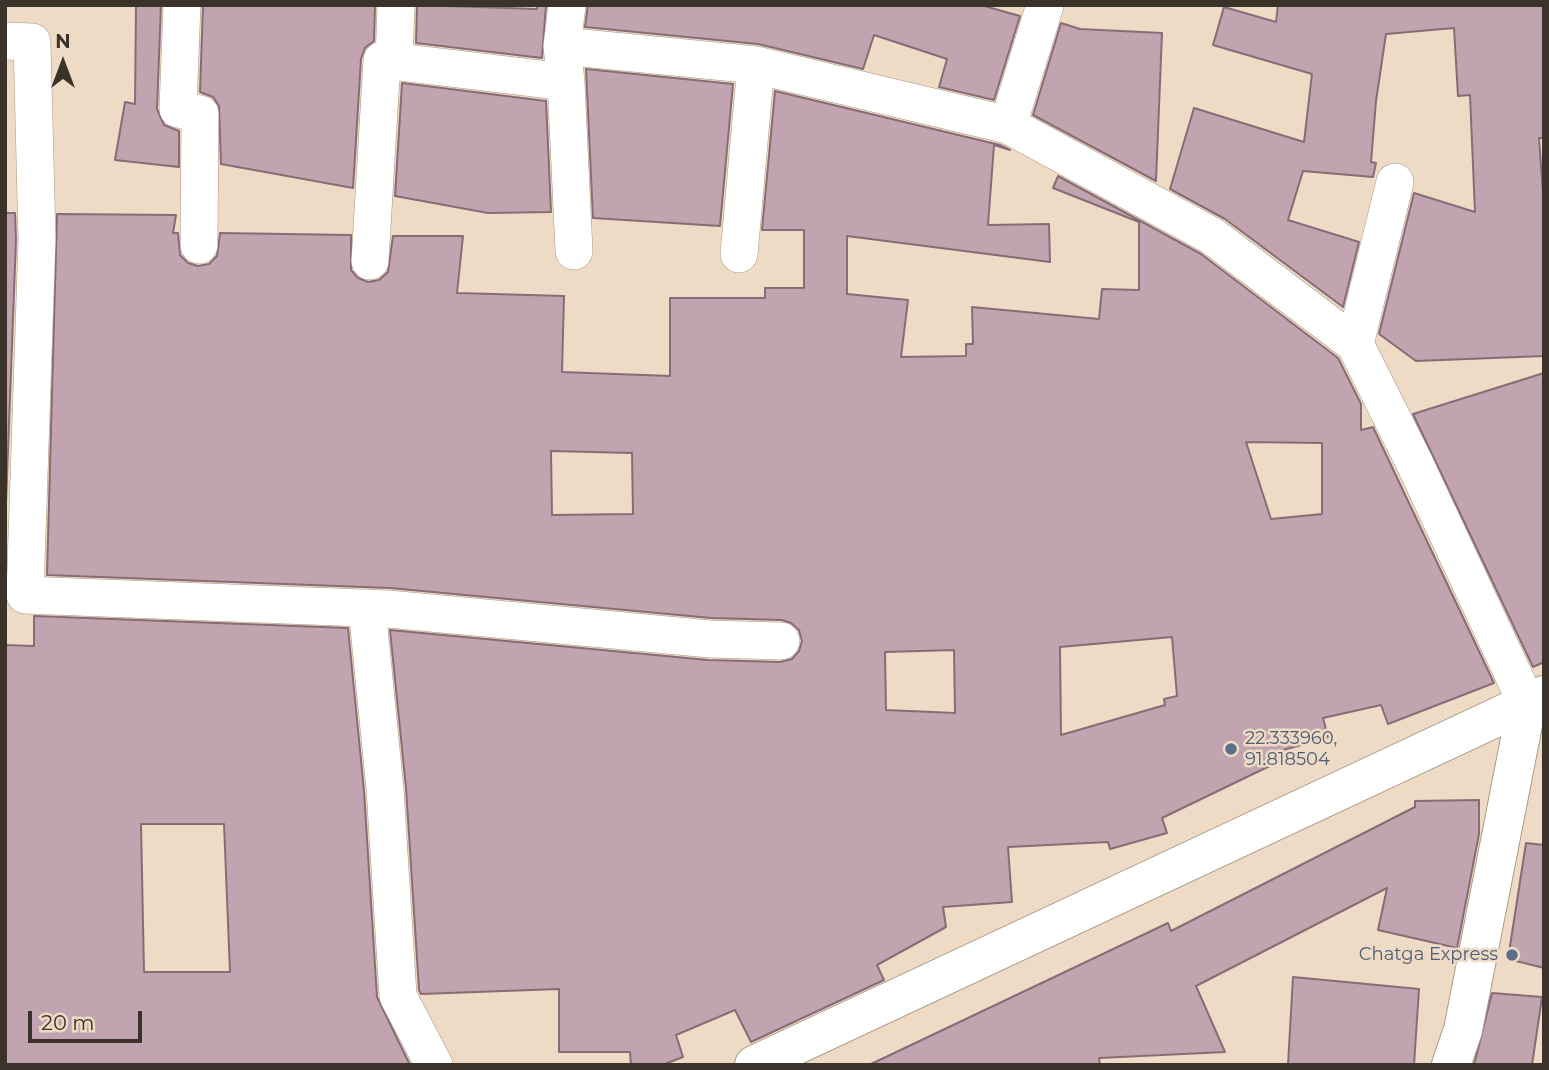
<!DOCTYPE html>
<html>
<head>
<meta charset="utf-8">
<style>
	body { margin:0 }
	#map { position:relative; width:1549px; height:1070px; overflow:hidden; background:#eedbc5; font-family:Montserrat,sans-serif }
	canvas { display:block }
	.frame { position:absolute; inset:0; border:7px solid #3b332a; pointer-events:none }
	.north { position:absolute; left:28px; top:28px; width:70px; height:70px; -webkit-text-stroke:5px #eedbc5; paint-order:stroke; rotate:0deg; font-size:19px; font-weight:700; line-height:28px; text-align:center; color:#3b332a }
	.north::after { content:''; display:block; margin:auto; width:24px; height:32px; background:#3b332a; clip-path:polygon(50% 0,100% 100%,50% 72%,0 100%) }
	.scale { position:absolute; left:28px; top:1011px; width:114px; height:32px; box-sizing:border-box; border:4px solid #3b332a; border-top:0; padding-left:9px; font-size:21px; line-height:24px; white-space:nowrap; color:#3b332a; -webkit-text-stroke:5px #eedbc5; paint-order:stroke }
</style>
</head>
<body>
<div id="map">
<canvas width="1549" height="1070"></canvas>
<div class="frame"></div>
<div class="north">N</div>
<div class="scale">20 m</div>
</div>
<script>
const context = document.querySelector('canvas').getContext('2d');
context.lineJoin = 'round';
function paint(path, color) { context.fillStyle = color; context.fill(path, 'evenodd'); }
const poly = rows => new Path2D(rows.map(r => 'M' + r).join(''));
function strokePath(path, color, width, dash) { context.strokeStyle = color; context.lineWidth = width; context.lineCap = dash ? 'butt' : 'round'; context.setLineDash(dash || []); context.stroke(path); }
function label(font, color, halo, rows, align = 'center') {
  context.font = font + ' Montserrat,sans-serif'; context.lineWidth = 5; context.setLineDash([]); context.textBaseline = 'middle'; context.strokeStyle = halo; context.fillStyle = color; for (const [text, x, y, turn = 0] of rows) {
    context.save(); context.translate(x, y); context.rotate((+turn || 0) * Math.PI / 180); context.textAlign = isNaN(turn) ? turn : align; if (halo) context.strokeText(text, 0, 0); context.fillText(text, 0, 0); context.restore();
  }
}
const building = poly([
	[136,5,161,5,157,109,164,125,179,131,179,167,115,160,125,102,135,104,136,5],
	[203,5,375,5,374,41,365,48,361,59,353,188,221,164,219,106,213,97,200,92,203,5],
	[417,5,537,9,537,5,546,5,542,58,416,43,417,5],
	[588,5,981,5,1020,16,994,100,939,87,947,59,874,35,863,69,758,44,585,27,588,5],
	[1278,5,1544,5,1544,138,1539,138,1544,206,1544,356,1416,361,1379,334,1414,193,1475,212,1470,95,1458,96,1454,28,1386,34,1376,101,1371,162,1376,163,1373,177,1303,171,1288,220,1359,242,1343,307,1225,219,1170,189,1194,108,1304,142,1312,74,1213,45,1224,7,1276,22,1278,5],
	[1061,23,1080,29,1162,33,1156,181,1033,115,1061,23],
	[586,69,733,84,720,226,593,218,586,69],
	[402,83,546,101,551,212,488,213,395,196,402,83],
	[775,91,1000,145,1010,150,994,145,988,225,1049,224,1050,262,847,236,847,294,908,300,901,357,966,356,966,344,973,344,972,307,1099,319,1102,289,1139,290,1139,222,1053,188,1058,176,1201,254,1338,358,1361,404,1361,430,1373,427,1494,683,1388,724,1381,705,1323,718,1328,737,1277,752,1280,761,1162,818,1167,833,1110,849,1108,842,1008,847,1012,902,943,907,946,927,877,965,884,980,751,1042,735,1010,676,1035,683,1057,662,1065,631,1065,630,1052,559,1052,559,989,421,994,419,990,406,788,390,630,708,660,780,662,792,659,799,651,802,641,799,630,791,623,782,620,711,618,390,588,47,575,57,214,176,215,173,233,178,233,180,255,188,263,198,266,209,264,217,256,220,233,351,235,351,270,358,278,368,282,379,280,388,272,393,236,463,236,457,293,564,296,562,372,670,376,670,298,765,298,765,288,804,288,804,230,762,230,775,91],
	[1246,442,1322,443,1322,514,1271,519,1246,442],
	[551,451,632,453,633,514,552,515,551,451],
	[1172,637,1177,696,1164,699,1165,705,1061,735,1060,647,1172,637],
	[954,650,955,713,886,710,885,652,954,650],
	[5,213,15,213,16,239,5,530,5,213],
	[1544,373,1544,662,1533,667,1413,414,1544,373],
	[34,616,348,628,364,791,377,997,410,1065,5,1065,5,645,34,646,34,616],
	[141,824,224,824,230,972,144,972,141,824],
	[1479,800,1479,834,1457,948,1378,930,1387,888,1196,986,1225,1052,1099,1058,1100,1065,869,1065,1168,923,1171,931,1415,807,1415,801,1479,800],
	[1526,843,1544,845,1544,968,1508,959,1526,843],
	[1293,977,1419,989,1414,1065,1288,1065,1293,977],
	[1492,993,1542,997,1532,1065,1474,1065,1492,993]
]);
const street = poly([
	[182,5,178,109,200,114,199,245],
	[5,41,32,42,37,239,25,595,388,609,710,639,781,641],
	[562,46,756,65,1008,125,1212,236,1355,344,1415,464,1527,704],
	[394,61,396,5],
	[566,82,574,251],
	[1008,125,1045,5],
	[739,254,756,65],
	[370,261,382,60,566,82,562,46,567,5],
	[1355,344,1395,182],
	[367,608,385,789,398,996,434,1065]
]);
const secondary = poly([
	[754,1065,1544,695],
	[1451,1065,1463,1030,1527,704]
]);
const markers = [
	[1231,749,7,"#5c6f8a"],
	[1512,955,7,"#5c6f8a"]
];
const serviceNames = [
	["22.333960,",1245,739],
	["91.818504",1245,760],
	["Chatga Express",1498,955,"right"]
];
paint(building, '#c1a4af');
strokePath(building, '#876c76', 2);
strokePath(street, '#aa9883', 38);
strokePath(secondary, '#aa9883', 40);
strokePath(street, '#fff', 37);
strokePath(secondary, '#fff', 38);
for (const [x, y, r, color] of markers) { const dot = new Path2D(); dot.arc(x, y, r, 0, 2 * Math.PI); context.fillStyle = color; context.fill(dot); strokePath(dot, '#eedbc5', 2.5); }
label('18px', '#4e5e75', '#eedbc5', serviceNames, 'left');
</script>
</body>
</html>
